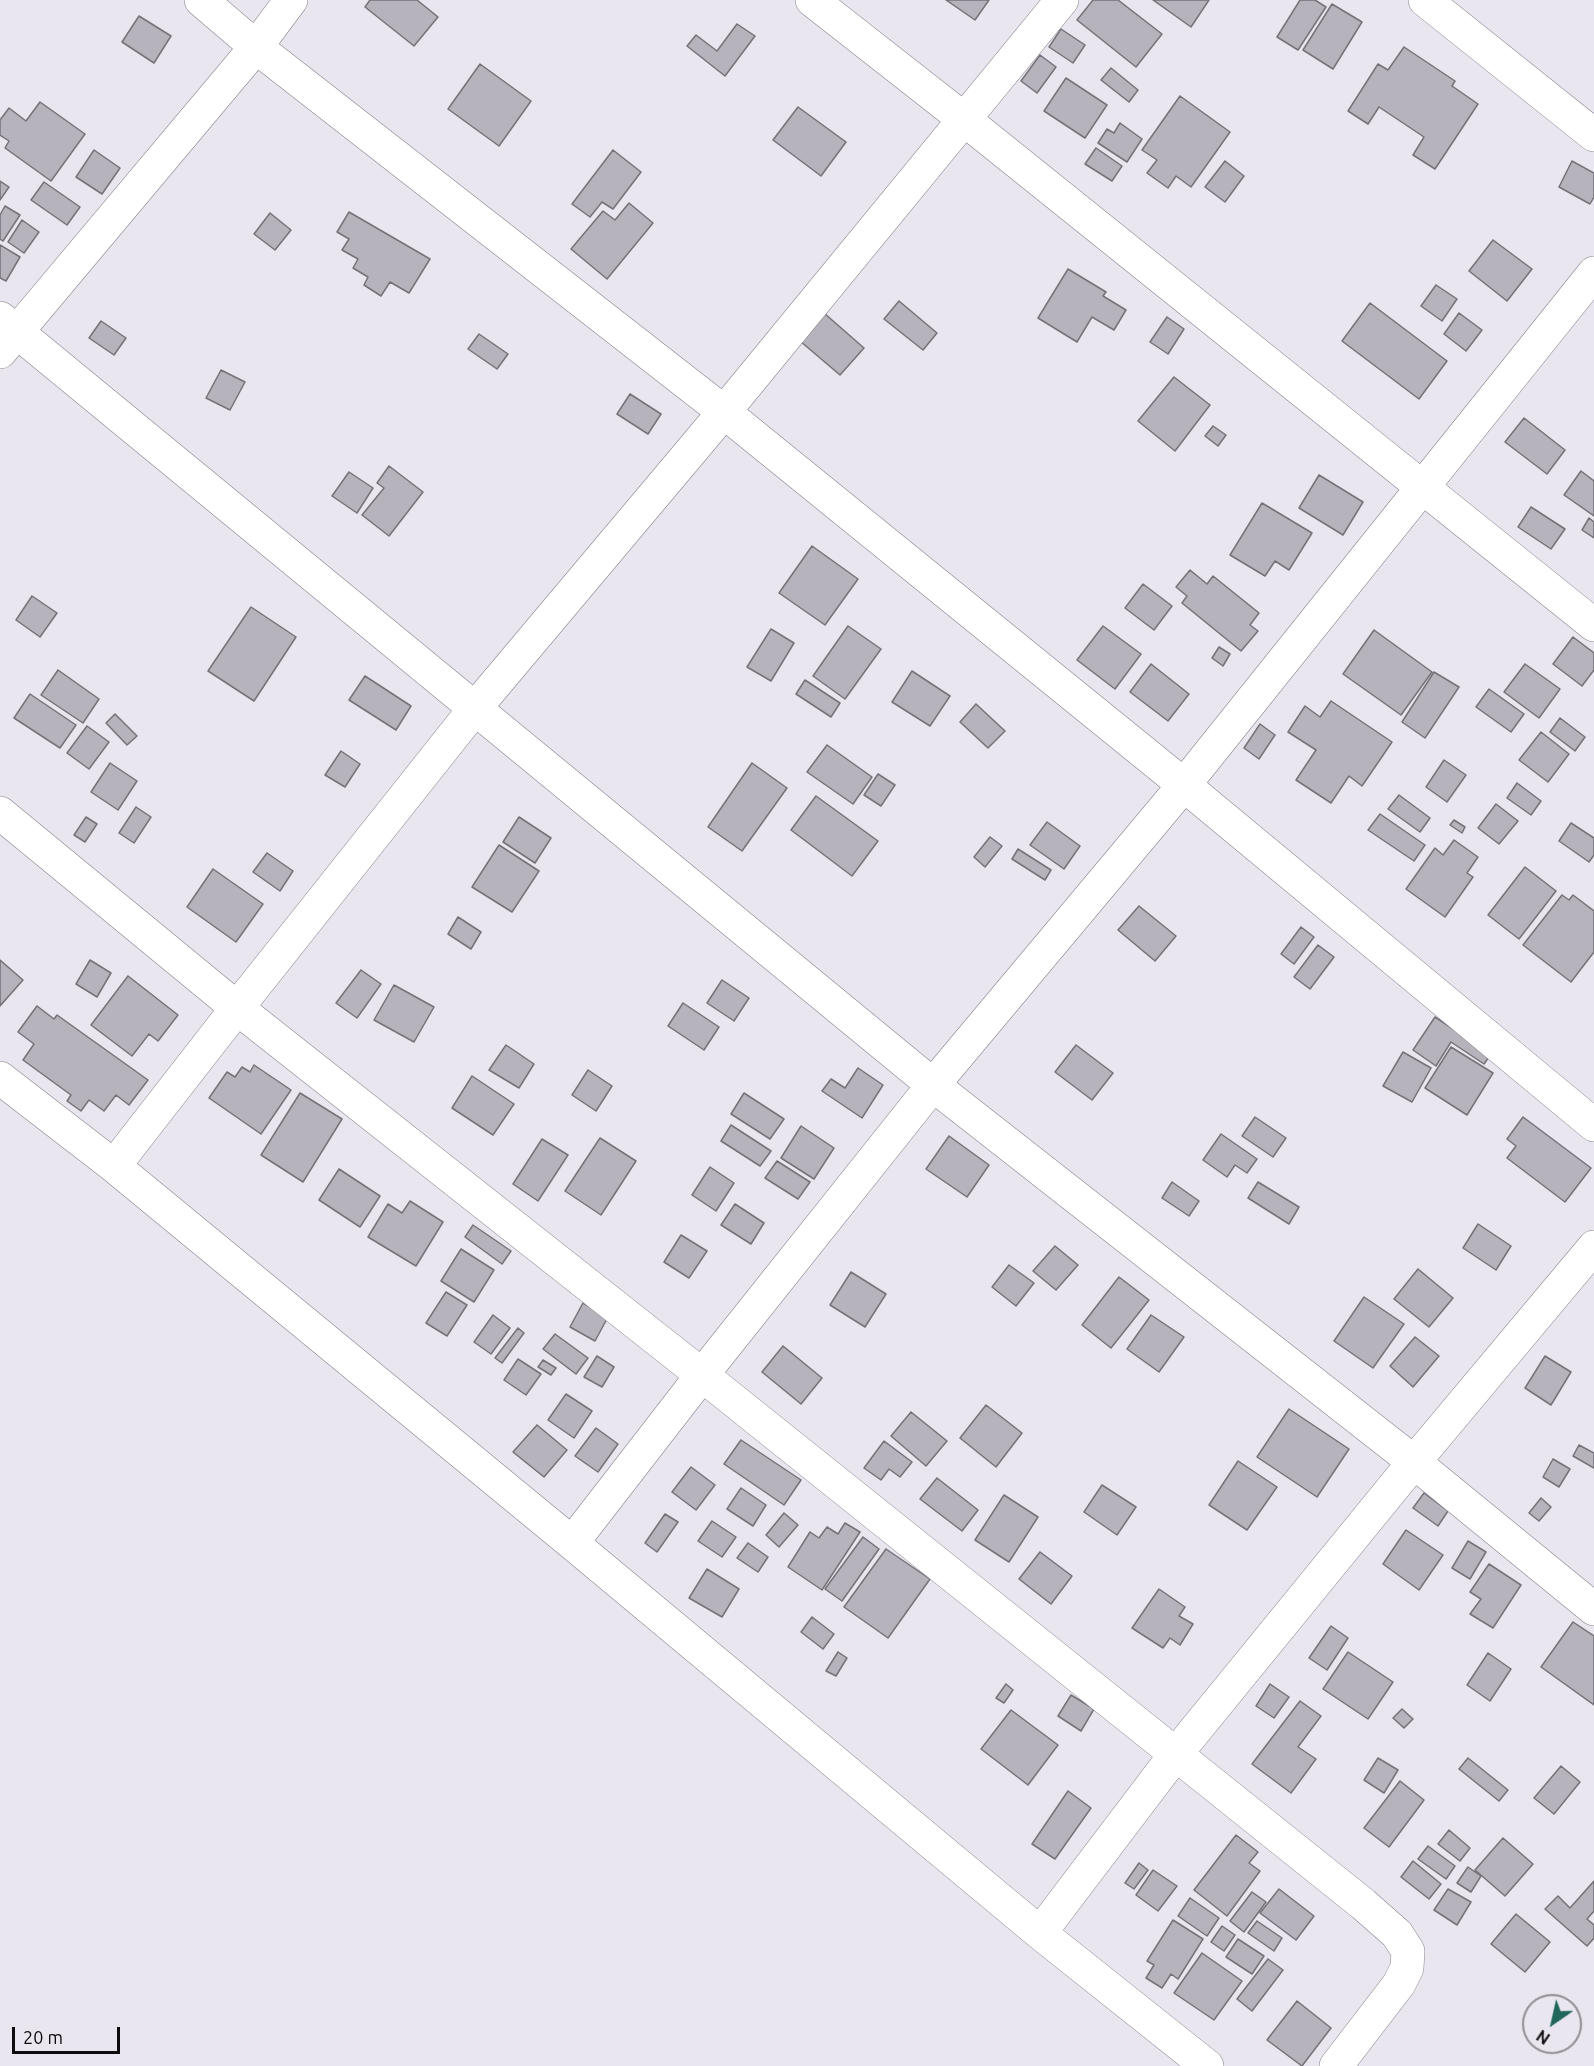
<!DOCTYPE html>
<html>
<head>
<meta charset="utf-8">
<style>
	body { margin:0 }
	#map { position:relative; width:1594px; height:2066px; overflow:hidden; background:#eae6f0; font-family:Ubuntu,sans-serif }
	canvas { display:block }
	.north { position:absolute; left:1522px; top:1994px; width:60px; height:60px; box-sizing:border-box; background:#eae6f0; border:2px solid #928e96; border-radius:50%; rotate:214deg; font-size:16px; font-weight:700; line-height:24px; text-align:center; color:#0d0b0e }
	.north::after { content:''; display:block; margin:auto; width:21px; height:27px; background:#21675c; clip-path:polygon(50% 0,100% 100%,50% 72%,0 100%) }
	.scale { position:absolute; left:12px; top:2027px; width:108px; height:27px; box-sizing:border-box; border:3px solid #0d0b0e; border-top:0; padding-left:8px; font-size:18px; line-height:21px; white-space:nowrap; color:#0d0b0e; -webkit-text-stroke:4px #eae6f0; paint-order:stroke }
</style>
</head>
<body>
<div id="map">
<canvas width="1594" height="2066"></canvas>
<div class="north">N</div>
<div class="scale">20 m</div>
</div>
<script>
const context = document.querySelector('canvas').getContext('2d');
context.lineJoin = 'round';
function paint(path, color) { context.fillStyle = color; context.fill(path, 'evenodd'); }
const poly = rows => new Path2D(rows.map(r => 'M' + r).join(''));
function strokePath(path, color, width, dash) { context.strokeStyle = color; context.lineWidth = width; context.lineCap = dash ? 'butt' : 'round'; context.setLineDash(dash || []); context.stroke(path); }
const building = poly([
	[370,0,417,0,438,17,414,46,365,7,370,0],
	[946,0,989,0,975,20,946,0],
	[1093,0,1118,0,1162,34,1136,67,1077,20,1093,0],
	[1153,0,1209,0,1191,27,1153,0],
	[1300,0,1315,0,1326,7,1298,50,1277,37,1300,0],
	[1332,4,1362,22,1333,69,1303,50,1332,4],
	[139,16,171,36,154,63,122,42,139,16],
	[737,24,755,36,725,76,687,46,696,35,717,51,737,24],
	[1061,29,1085,45,1073,63,1049,47,1061,29],
	[1404,47,1455,81,1452,86,1478,104,1435,169,1413,155,1424,137,1379,107,1368,124,1348,111,1378,64,1388,70,1404,47],
	[1040,55,1056,67,1037,93,1021,81,1040,55],
	[480,64,531,101,499,146,448,109,480,64],
	[1111,68,1138,90,1129,102,1101,80,1111,68],
	[1066,78,1107,105,1085,138,1044,111,1066,78],
	[1180,96,1230,132,1191,187,1176,176,1168,188,1147,173,1157,160,1142,150,1180,96],
	[40,102,85,134,51,181,5,148,9,141,0,135,0,120,9,108,26,121,40,102],
	[798,107,846,142,821,176,773,140,798,107],
	[1120,123,1142,139,1127,162,1098,143,1107,129,1114,133,1120,123],
	[1096,148,1122,166,1112,181,1085,164,1096,148],
	[94,150,120,168,102,194,76,177,94,150],
	[613,150,641,172,613,209,602,202,590,217,572,204,613,150],
	[1225,161,1244,176,1225,202,1205,187,1225,161],
	[1572,161,1594,173,1594,197,1590,204,1559,187,1572,161],
	[0,181,9,187,0,200,0,181],
	[44,182,80,207,67,225,31,200,44,182],
	[629,203,653,223,607,279,571,249,603,211,615,220,629,203],
	[5,206,20,215,3,241,0,239,0,215,5,206],
	[349,212,430,259,409,293,390,282,381,296,364,285,368,277,353,268,358,259,342,250,349,239,337,232,349,212],
	[270,213,291,230,275,250,254,234,270,213],
	[22,220,39,232,24,253,8,242,22,220],
	[1493,240,1532,269,1507,301,1469,271,1493,240],
	[0,245,20,257,6,281,0,278,0,245],
	[1068,269,1106,292,1103,296,1126,310,1114,330,1092,317,1077,342,1038,318,1068,269],
	[1436,285,1457,299,1442,321,1421,306,1436,285],
	[899,301,937,333,923,350,884,319,899,301],
	[1370,303,1447,361,1419,399,1342,341,1370,303],
	[824,313,864,348,840,375,800,341,824,313],
	[1459,313,1482,330,1466,351,1444,334,1459,313],
	[1167,317,1184,329,1168,354,1150,342,1167,317],
	[101,321,126,338,114,355,89,338,101,321],
	[479,334,508,354,497,369,468,349,479,334],
	[221,370,245,382,230,410,206,398,221,370],
	[1174,377,1210,405,1175,451,1138,421,1174,377],
	[630,394,661,414,648,434,617,414,630,394],
	[1524,418,1565,450,1547,474,1505,442,1524,418],
	[1213,426,1226,435,1218,446,1205,436,1213,426],
	[389,466,423,492,389,536,362,515,384,488,377,483,389,466],
	[1581,471,1594,481,1594,516,1564,495,1581,471],
	[349,472,373,488,357,513,332,496,349,472],
	[1319,475,1363,502,1343,535,1299,508,1319,475],
	[1262,503,1312,533,1289,570,1275,561,1265,576,1230,555,1262,503],
	[1531,507,1565,529,1551,549,1518,527,1531,507],
	[1589,518,1594,522,1594,538,1582,530,1589,518],
	[812,546,858,579,825,625,779,593,812,546],
	[1190,570,1207,584,1213,576,1259,613,1250,625,1258,631,1241,651,1182,603,1187,596,1176,587,1190,570],
	[1143,584,1172,606,1154,630,1125,608,1143,584],
	[32,596,57,613,40,637,16,620,32,596],
	[251,607,296,637,254,701,208,671,251,607],
	[848,626,881,649,845,699,813,676,848,626],
	[1103,626,1141,654,1115,689,1077,660,1103,626],
	[771,629,794,643,771,681,747,667,771,629],
	[1374,630,1432,672,1401,715,1343,674,1374,630],
	[1573,637,1594,653,1594,670,1582,686,1553,664,1573,637],
	[1219,647,1230,654,1223,666,1212,658,1219,647],
	[1151,664,1189,694,1168,721,1130,692,1151,664],
	[1525,664,1560,689,1539,718,1504,692,1525,664],
	[58,670,99,699,83,723,41,695,58,670],
	[912,671,950,696,930,726,892,702,912,671],
	[1434,672,1459,687,1425,738,1402,722,1434,672],
	[365,676,411,706,396,730,349,700,365,676],
	[805,680,840,703,831,717,796,694,805,680],
	[1489,689,1524,714,1511,732,1476,707,1489,689],
	[30,694,76,725,60,748,14,718,30,694],
	[1331,701,1392,742,1362,786,1349,776,1331,803,1296,780,1316,750,1288,732,1305,706,1320,717,1331,701],
	[976,704,1005,731,988,748,960,722,976,704],
	[115,714,137,736,127,745,106,723,115,714],
	[1560,718,1585,737,1575,751,1550,732,1560,718],
	[1260,724,1275,735,1259,759,1244,748,1260,724],
	[87,726,109,742,89,769,67,753,87,726],
	[1541,732,1569,754,1548,782,1519,760,1541,732],
	[827,745,872,777,853,804,807,772,827,745],
	[341,751,360,764,345,787,325,775,341,751],
	[1444,760,1466,775,1447,802,1426,787,1444,760],
	[110,763,137,781,118,810,91,792,110,763],
	[752,763,787,788,742,851,708,827,752,763],
	[878,774,895,785,881,806,864,795,878,774],
	[1517,783,1541,801,1531,815,1507,798,1517,783],
	[1399,795,1430,818,1420,832,1388,809,1399,795],
	[816,796,878,841,852,876,791,830,816,796],
	[1496,804,1518,821,1499,844,1478,828,1496,804],
	[136,807,151,817,134,843,119,833,136,807],
	[1380,814,1425,845,1414,861,1368,830,1380,814],
	[86,817,97,824,85,842,74,835,86,817],
	[519,817,551,838,535,863,503,842,519,817],
	[1454,820,1465,827,1462,833,1450,825,1454,820],
	[1047,822,1080,846,1064,869,1030,845,1047,822],
	[1571,823,1594,838,1594,855,1589,862,1559,841,1571,823],
	[990,837,1002,846,985,867,974,857,990,837],
	[1454,840,1478,857,1467,873,1473,877,1445,917,1406,889,1435,848,1443,855,1454,840],
	[499,845,539,871,512,912,472,887,499,845],
	[1018,849,1051,870,1045,880,1012,859,1018,849],
	[267,853,293,871,280,891,253,872,267,853],
	[1525,867,1556,891,1519,939,1488,915,1525,867],
	[213,869,263,904,236,942,187,907,213,869],
	[1562,895,1569,900,1573,895,1594,911,1594,952,1571,982,1523,945,1562,895],
	[1139,906,1176,936,1155,961,1118,930,1139,906],
	[458,917,481,932,471,949,448,934,458,917],
	[1301,927,1314,937,1294,964,1281,954,1301,927],
	[1318,945,1334,957,1310,989,1294,977,1318,945],
	[0,960,23,980,0,1006,0,960],
	[90,960,111,973,97,997,76,984,90,960],
	[361,970,381,984,357,1018,336,1003,361,970],
	[128,976,178,1015,158,1041,149,1034,132,1056,91,1025,128,976],
	[722,980,749,998,734,1021,707,1003,722,980],
	[394,985,434,1007,414,1042,374,1020,394,985],
	[683,1003,719,1027,704,1050,668,1026,683,1003],
	[37,1006,54,1019,57,1015,148,1080,129,1105,116,1095,104,1111,89,1100,81,1111,67,1101,71,1095,23,1060,34,1044,18,1032,37,1006],
	[1435,1017,1491,1054,1484,1064,1451,1042,1436,1066,1413,1050,1435,1017],
	[506,1045,534,1064,519,1088,489,1070,506,1045],
	[1076,1045,1113,1073,1092,1100,1055,1072,1076,1045],
	[1451,1047,1493,1073,1467,1115,1425,1088,1451,1047],
	[1403,1052,1431,1068,1412,1102,1383,1086,1403,1052],
	[254,1065,291,1090,261,1134,209,1098,227,1072,235,1077,242,1067,250,1072,254,1065],
	[858,1068,883,1085,862,1118,822,1091,831,1079,845,1088,858,1068],
	[588,1070,612,1086,596,1111,572,1095,588,1070],
	[472,1076,514,1104,493,1135,452,1108,472,1076],
	[300,1093,342,1119,303,1182,261,1155,300,1093],
	[744,1093,784,1119,770,1139,731,1114,744,1093],
	[1255,1117,1286,1138,1273,1157,1242,1136,1255,1117],
	[1523,1117,1591,1168,1565,1202,1507,1158,1516,1146,1507,1139,1523,1117],
	[731,1125,771,1151,760,1166,721,1141,731,1125],
	[801,1126,834,1148,814,1179,781,1158,801,1126],
	[1221,1134,1257,1159,1247,1173,1235,1165,1227,1177,1203,1160,1221,1134],
	[949,1136,989,1165,967,1197,926,1169,949,1136],
	[600,1138,636,1161,601,1215,565,1191,600,1138],
	[542,1139,568,1155,538,1201,513,1184,542,1139],
	[777,1161,810,1182,798,1199,765,1178,777,1161],
	[710,1167,734,1183,716,1211,692,1195,710,1167],
	[339,1169,380,1196,360,1227,319,1200,339,1169],
	[1172,1182,1199,1201,1189,1216,1162,1198,1172,1182],
	[1258,1182,1299,1207,1289,1224,1248,1198,1258,1182],
	[410,1201,443,1222,416,1266,368,1237,388,1204,402,1213,410,1201],
	[735,1204,764,1223,751,1244,721,1225,735,1204],
	[1478,1224,1511,1246,1496,1270,1463,1248,1478,1224],
	[473,1225,511,1251,502,1264,465,1237,473,1225],
	[681,1235,707,1251,689,1278,664,1262,681,1235],
	[1055,1246,1078,1265,1056,1290,1033,1271,1055,1246],
	[461,1249,494,1270,474,1302,441,1281,461,1249],
	[1009,1265,1034,1283,1016,1306,992,1287,1009,1265],
	[1418,1269,1453,1298,1429,1327,1394,1299,1418,1269],
	[851,1272,886,1294,865,1327,830,1305,851,1272],
	[1119,1277,1149,1300,1111,1348,1082,1325,1119,1277],
	[446,1292,467,1305,447,1336,426,1323,446,1292],
	[1364,1297,1404,1324,1373,1368,1334,1341,1364,1297],
	[583,1303,608,1317,595,1341,570,1327,583,1303],
	[493,1315,510,1328,491,1354,474,1342,493,1315],
	[1151,1315,1184,1337,1159,1372,1127,1349,1151,1315],
	[518,1328,524,1333,502,1363,495,1358,518,1328],
	[555,1334,588,1358,576,1374,543,1349,555,1334],
	[1415,1337,1439,1356,1413,1387,1390,1366,1415,1337],
	[783,1346,822,1378,801,1404,762,1372,783,1346],
	[597,1356,614,1367,602,1387,584,1377,597,1356],
	[1545,1356,1571,1372,1551,1405,1525,1388,1545,1356],
	[518,1359,541,1374,526,1395,504,1380,518,1359],
	[543,1360,556,1368,551,1375,538,1367,543,1360],
	[566,1394,592,1411,574,1438,548,1420,566,1394],
	[986,1405,1022,1433,996,1467,960,1438,986,1405],
	[1289,1409,1349,1449,1317,1497,1257,1457,1289,1409],
	[911,1412,947,1441,926,1466,891,1436,911,1412],
	[537,1425,567,1450,544,1477,513,1452,537,1425],
	[596,1428,618,1444,598,1472,575,1456,596,1428],
	[741,1440,801,1480,784,1505,724,1464,741,1440],
	[884,1441,912,1462,900,1477,889,1469,881,1480,864,1468,884,1441],
	[1579,1445,1594,1453,1594,1468,1573,1456,1579,1445],
	[1553,1459,1570,1469,1559,1487,1543,1477,1553,1459],
	[1238,1461,1277,1487,1247,1530,1209,1505,1238,1461],
	[691,1467,715,1485,696,1510,672,1492,691,1467],
	[937,1478,978,1510,962,1531,920,1499,937,1478],
	[1102,1485,1136,1507,1117,1535,1084,1512,1102,1485],
	[741,1488,766,1505,753,1526,727,1509,741,1488],
	[1424,1493,1448,1511,1438,1526,1413,1508,1424,1493],
	[1004,1495,1038,1517,1009,1562,975,1540,1004,1495],
	[1541,1498,1551,1507,1539,1521,1529,1513,1541,1498],
	[784,1513,798,1525,779,1547,766,1535,784,1513],
	[665,1514,678,1522,657,1552,645,1543,665,1514],
	[712,1521,736,1537,722,1557,698,1541,712,1521],
	[845,1523,860,1532,822,1590,788,1567,810,1532,819,1538,827,1527,838,1534,845,1523],
	[1406,1530,1443,1555,1419,1590,1383,1564,1406,1530],
	[863,1537,879,1549,842,1601,825,1589,863,1537],
	[1468,1541,1486,1552,1470,1579,1452,1568,1468,1541],
	[748,1543,768,1557,758,1572,737,1558,748,1543],
	[886,1549,930,1579,888,1638,844,1607,886,1549],
	[1040,1552,1072,1576,1051,1604,1019,1579,1040,1552],
	[1489,1564,1521,1585,1493,1628,1470,1614,1481,1599,1470,1592,1489,1564],
	[707,1569,739,1589,722,1617,689,1598,707,1569],
	[1159,1589,1185,1607,1179,1616,1193,1624,1180,1645,1170,1638,1163,1648,1132,1628,1159,1589],
	[812,1617,834,1634,823,1649,801,1632,812,1617],
	[1573,1622,1594,1636,1594,1705,1541,1667,1573,1622],
	[1331,1626,1348,1638,1327,1670,1309,1658,1331,1626],
	[838,1652,847,1658,836,1676,826,1671,838,1652],
	[1348,1652,1393,1682,1368,1719,1323,1689,1348,1652],
	[1488,1653,1511,1669,1490,1701,1467,1685,1488,1653],
	[1006,1684,1013,1690,1004,1703,996,1698,1006,1684],
	[1270,1684,1289,1697,1274,1718,1256,1706,1270,1684],
	[1071,1695,1094,1709,1081,1731,1058,1716,1071,1695],
	[1300,1701,1321,1716,1298,1747,1316,1759,1291,1793,1252,1764,1300,1701],
	[1402,1709,1413,1719,1404,1728,1393,1718,1402,1709],
	[1011,1710,1058,1745,1028,1785,981,1749,1011,1710],
	[1378,1758,1398,1770,1384,1793,1364,1780,1378,1758],
	[1468,1758,1508,1790,1499,1801,1459,1769,1468,1758],
	[1561,1766,1580,1782,1554,1814,1534,1798,1561,1766],
	[1400,1781,1424,1800,1389,1847,1364,1828,1400,1781],
	[1068,1791,1091,1808,1055,1859,1032,1844,1068,1791],
	[1449,1830,1470,1848,1460,1861,1438,1844,1449,1830],
	[1236,1835,1258,1852,1249,1863,1260,1871,1227,1916,1194,1890,1236,1835],
	[1503,1838,1533,1864,1505,1896,1475,1870,1503,1838],
	[1428,1846,1455,1866,1446,1879,1418,1859,1428,1846],
	[1413,1861,1441,1884,1429,1899,1401,1877,1413,1861],
	[1139,1863,1148,1870,1134,1889,1125,1883,1139,1863],
	[1468,1867,1481,1876,1471,1892,1457,1883,1468,1867],
	[1153,1870,1177,1886,1158,1911,1136,1895,1153,1870],
	[1594,1881,1594,1911,1587,1919,1594,1925,1594,1938,1587,1946,1545,1909,1558,1896,1570,1908,1594,1881],
	[1279,1889,1314,1916,1296,1940,1260,1913,1279,1889],
	[1448,1889,1471,1902,1457,1925,1434,1910,1448,1889],
	[1252,1892,1266,1902,1244,1932,1230,1921,1252,1892],
	[1190,1898,1219,1918,1207,1936,1178,1916,1190,1898],
	[1516,1914,1550,1942,1525,1972,1491,1944,1516,1914],
	[1173,1920,1203,1939,1178,1979,1171,1974,1162,1988,1146,1978,1154,1965,1147,1961,1173,1920],
	[1257,1921,1282,1938,1274,1951,1248,1933,1257,1921],
	[1222,1926,1235,1935,1224,1951,1211,1942,1222,1926],
	[1238,1939,1264,1956,1252,1974,1226,1957,1238,1939],
	[1202,1953,1242,1981,1214,2020,1174,1993,1202,1953],
	[1268,1959,1283,1970,1252,2011,1237,1999,1268,1959],
	[1297,2001,1331,2028,1302,2066,1267,2040,1297,2001]
]);
const street = poly([
	[201,0,256,47,724,412,1184,785,1594,1125],
	[812,0,965,120,1594,625],
	[1425,0,1594,135],
	[0,318,933,1085,1414,1462,1594,1609],
	[0,352,256,47,291,0],
	[0,813,237,1008,702,1375,1363,1904,1397,1934,1408,1951,1407,1968,1399,1984,1336,2066],
	[0,1078,114,1166,572,1543,1040,1933,1207,2066],
	[114,1166,237,1008,476,707,724,412,1062,0],
	[572,1543,702,1375,933,1085,1184,785,1594,273],
	[1040,1933,1175,1755,1414,1462,1594,1247]
]);
paint(building, '#b7b3bc');
strokePath(building, '#75727a', 1.5);
strokePath(street, '#86828b', 34);
strokePath(street, '#fff', 33);
</script>
</body>
</html>
